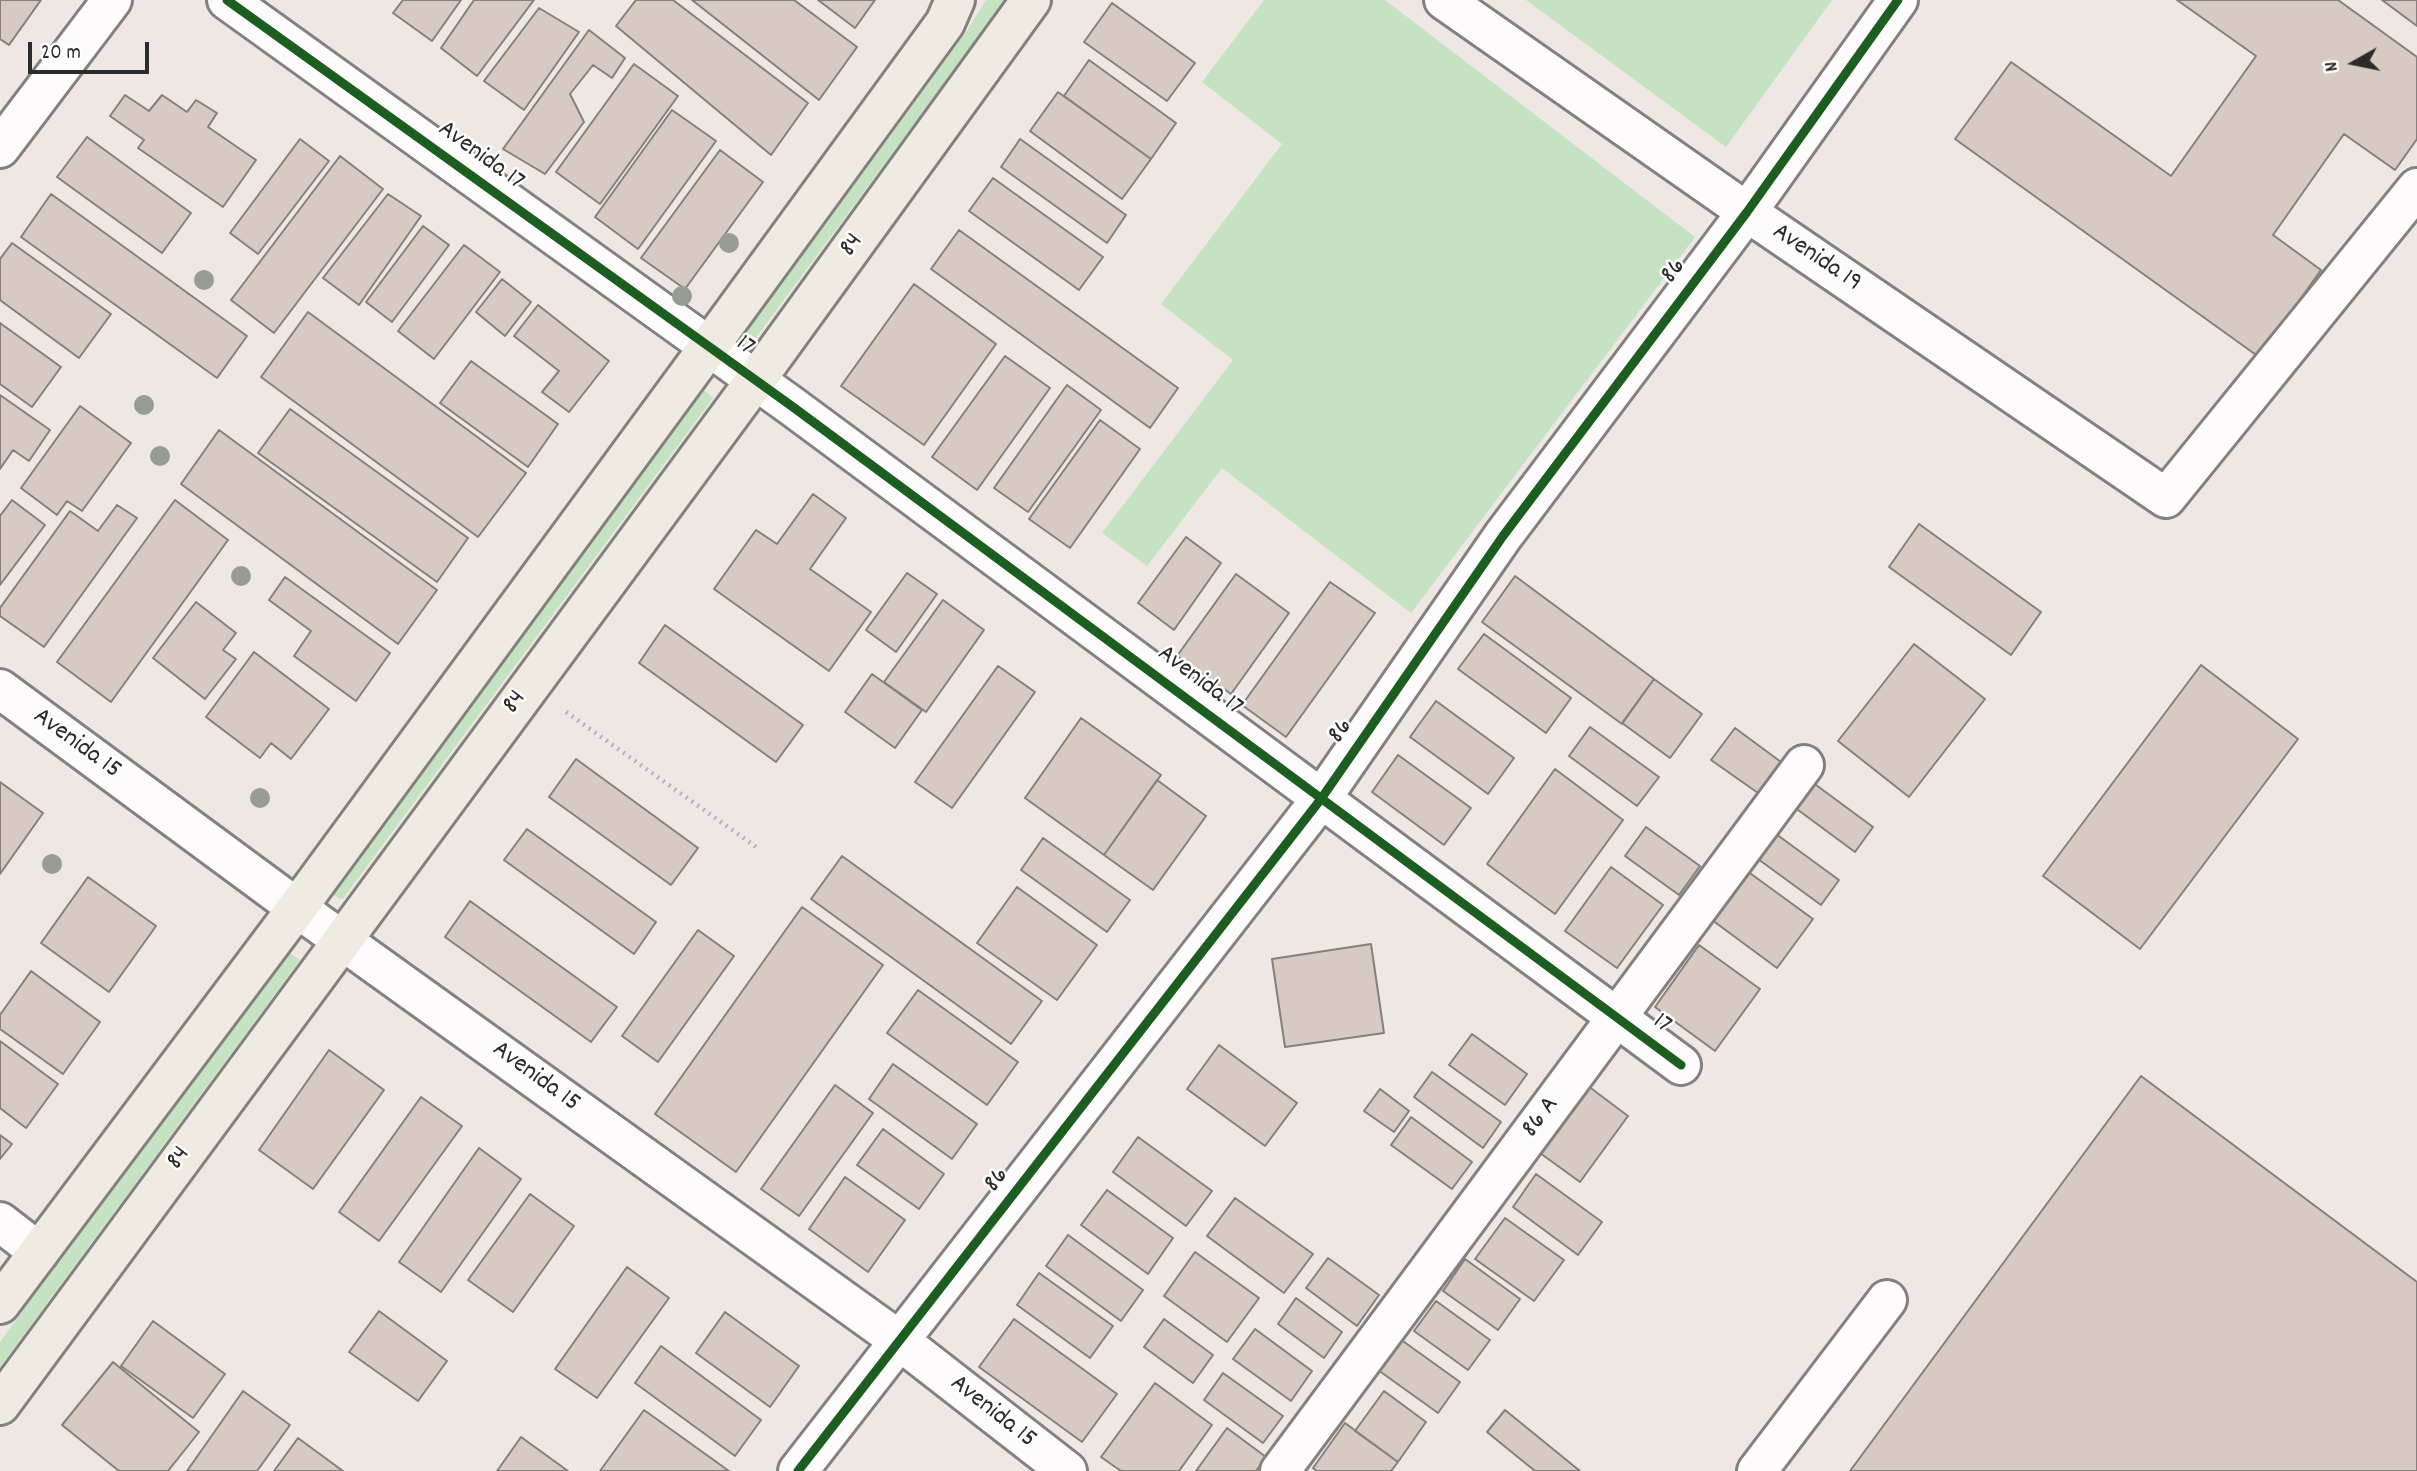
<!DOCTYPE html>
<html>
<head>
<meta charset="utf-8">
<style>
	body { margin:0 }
	#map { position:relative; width:2417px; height:1471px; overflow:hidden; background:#efe7e3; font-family:Dekko,sans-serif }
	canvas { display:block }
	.north { position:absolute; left:2319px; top:28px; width:70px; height:70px; -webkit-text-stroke:5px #fff; paint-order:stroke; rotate:261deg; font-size:19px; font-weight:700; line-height:28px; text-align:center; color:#2b2b2b }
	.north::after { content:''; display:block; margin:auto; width:24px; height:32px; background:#2b2b2b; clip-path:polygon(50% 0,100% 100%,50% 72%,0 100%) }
	.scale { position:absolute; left:28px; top:42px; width:121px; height:32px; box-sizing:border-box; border:4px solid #2b2b2b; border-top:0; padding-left:9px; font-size:21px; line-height:24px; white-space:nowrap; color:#2b2b2b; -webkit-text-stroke:5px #fff; paint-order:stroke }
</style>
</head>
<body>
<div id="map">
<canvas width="2417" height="1471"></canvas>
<div class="north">N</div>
<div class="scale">20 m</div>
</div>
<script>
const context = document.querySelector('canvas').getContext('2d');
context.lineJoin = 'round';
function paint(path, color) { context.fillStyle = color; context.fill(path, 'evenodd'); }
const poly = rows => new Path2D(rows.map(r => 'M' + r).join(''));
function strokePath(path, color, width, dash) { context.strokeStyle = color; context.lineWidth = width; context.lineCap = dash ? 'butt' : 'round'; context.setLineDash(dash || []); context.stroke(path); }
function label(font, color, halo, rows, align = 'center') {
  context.font = font + ' Dekko,sans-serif'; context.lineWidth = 5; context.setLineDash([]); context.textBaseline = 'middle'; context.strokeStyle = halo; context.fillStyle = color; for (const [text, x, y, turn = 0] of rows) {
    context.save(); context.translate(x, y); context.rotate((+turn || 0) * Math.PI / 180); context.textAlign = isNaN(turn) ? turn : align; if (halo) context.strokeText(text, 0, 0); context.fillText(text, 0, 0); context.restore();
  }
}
const green = poly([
	[986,0,1006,0,732,370,723,364,966,32],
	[1264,0,1385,0,1695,237,1411,613,1222,468,1147,566,1102,533,1233,360,1161,304,1282,144,1202,82],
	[1526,0,1832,0,1726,147],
	[704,390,713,398,342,900,332,894,330,891],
	[284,949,300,960,0,1367,0,1342]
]);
const building = poly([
	[0,0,41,0,9,45,0,39,0,0],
	[403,0,461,0,432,41,393,13,403,0],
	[474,0,534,0,477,76,441,48,474,0],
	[636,0,673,0,808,103,771,155,616,26,636,0],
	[692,0,794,0,857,47,819,100,692,0],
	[818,0,875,0,855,28,818,0],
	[2177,0,2338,0,2417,57,2417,139,2395,170,2344,134,2273,235,2321,270,2259,357,1955,139,2011,62,2171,176,2256,56,2177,0],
	[2382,0,2417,0,2417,26,2382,0],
	[1112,3,1195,63,1167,101,1084,42,1112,3],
	[539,8,579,32,524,110,484,81,539,8],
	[589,30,625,58,612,78,593,65,570,94,584,122,545,174,503,149,589,30],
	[1089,60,1176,123,1151,159,1064,96,1089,60],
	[634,64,678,96,600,204,556,172,634,64],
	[1058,92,1151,159,1122,199,1030,131,1058,92],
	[125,95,149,111,162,95,187,112,196,100,217,113,208,127,256,160,223,207,138,148,144,140,110,116,125,95],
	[672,110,716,141,638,249,595,217,672,110],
	[87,137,191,213,162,253,57,177,87,137],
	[300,139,329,161,258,254,230,233,300,139],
	[1020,139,1126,215,1107,243,1001,167,1020,139],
	[720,150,763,182,685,289,641,258,720,150],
	[340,156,383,189,274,333,231,300,340,156],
	[993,178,1103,257,1079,290,969,211,993,178],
	[51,194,247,336,217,378,21,237,51,194],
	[388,194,421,216,359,305,323,278,388,194],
	[423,226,449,245,392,322,366,302,423,226],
	[959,230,1178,388,1150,428,931,269,959,230],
	[12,243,111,314,79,358,0,300,0,259,12,243],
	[464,245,500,272,434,359,398,331,464,245],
	[502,279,531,302,505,336,476,312,502,279],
	[914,284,996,344,924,445,841,386,914,284],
	[538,305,609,361,569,412,542,392,559,371,514,336,538,305],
	[308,312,526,473,478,537,261,377,308,312],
	[0,323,61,367,32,407,0,384,0,323],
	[1005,356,1050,388,977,490,932,457,1005,356],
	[471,361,558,424,528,467,440,403,471,361],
	[1067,385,1101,410,1028,512,994,488,1067,385],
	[0,395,50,430,29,461,13,450,0,469,0,395],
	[80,406,131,443,82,511,67,501,57,515,21,488,80,406],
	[290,409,468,538,437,582,258,453,290,409],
	[1100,420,1140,449,1070,548,1029,519,1100,420],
	[219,430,437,590,398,644,181,484,219,430],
	[813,494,846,518,810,569,871,612,829,671,714,589,756,530,777,544,813,494],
	[12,500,45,525,0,585,0,516,12,500],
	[175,500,228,540,111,702,57,662,175,500],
	[117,505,137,518,44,647,0,616,0,608,70,511,98,531,117,505],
	[1919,524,2041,612,2011,655,1889,567,1919,524],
	[1186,537,1221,563,1174,630,1138,603,1186,537],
	[907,573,937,594,896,652,866,630,907,573],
	[1236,574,1289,613,1231,694,1177,656,1236,574],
	[1515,576,1654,679,1622,724,1482,622,1515,576],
	[285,577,390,653,356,701,294,656,311,631,269,600,285,577],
	[1330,582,1375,613,1286,737,1242,705,1330,582],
	[943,600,984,630,926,712,884,682,943,600],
	[196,602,236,633,223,650,236,659,205,699,153,658,196,602],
	[665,625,803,725,776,762,639,663,665,625],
	[1484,634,1571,698,1546,733,1458,669,1484,634],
	[1914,644,1985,699,1909,797,1838,741,1914,644],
	[254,652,329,709,291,759,271,743,260,758,206,717,254,652],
	[2201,665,2298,739,2140,949,2043,876,2201,665],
	[998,666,1035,692,952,808,915,782,998,666],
	[872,674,922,710,895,748,845,712,872,674],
	[1654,679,1702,714,1670,758,1622,723,1654,679],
	[1436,701,1514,758,1488,794,1410,737,1436,701],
	[1081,718,1161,775,1104,855,1025,798,1081,718],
	[1590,727,1659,777,1637,806,1569,756,1590,727],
	[1735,728,1781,762,1758,793,1711,760,1735,728],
	[1398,755,1471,808,1444,845,1372,792,1398,755],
	[576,759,698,848,671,885,549,797,576,759],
	[1555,769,1623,820,1555,914,1487,864,1555,769],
	[1157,780,1206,816,1153,890,1104,855,1157,780],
	[0,782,43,813,0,874,0,782],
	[1812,782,1873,827,1855,852,1794,807,1812,782],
	[1646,827,1700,866,1679,895,1625,856,1646,827],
	[527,829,656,922,634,954,504,860,527,829],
	[1776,834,1839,880,1821,905,1758,859,1776,834],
	[1043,838,1130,900,1107,932,1021,870,1043,838],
	[842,856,1042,1001,1011,1044,811,899,842,856],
	[1611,867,1663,905,1617,968,1565,931,1611,867],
	[1747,871,1813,919,1777,968,1712,920,1747,871],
	[88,877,156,926,109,992,41,943,88,877],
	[1017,887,1097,945,1057,1000,977,943,1017,887],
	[470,901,617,1007,591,1042,445,937,470,901],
	[802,907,883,965,736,1172,655,1114,802,907],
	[698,930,734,956,658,1062,622,1036,698,930],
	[1371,944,1384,1033,1285,1047,1272,959,1371,944],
	[1699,945,1760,989,1715,1051,1655,1007,1699,945],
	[31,971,100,1022,63,1074,0,1029,0,1015,31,971],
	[918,990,1018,1062,987,1105,887,1033,918,990],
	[1472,1034,1527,1074,1505,1105,1449,1065,1472,1034],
	[0,1041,58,1084,26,1128,0,1108,0,1041],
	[1219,1045,1297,1103,1265,1146,1187,1089,1219,1045],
	[329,1050,384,1090,313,1189,259,1150,329,1050],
	[893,1064,977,1124,952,1159,869,1099,893,1064],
	[1432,1072,1501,1122,1483,1148,1414,1097,1432,1072],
	[2141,1076,2417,1282,2417,1471,1850,1471,2141,1076],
	[835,1085,873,1113,799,1216,761,1189,835,1085],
	[1588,1086,1628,1116,1580,1182,1540,1153,1588,1086],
	[1380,1089,1409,1111,1394,1132,1364,1111,1380,1089],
	[421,1097,462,1126,379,1241,339,1212,421,1097],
	[1411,1117,1472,1162,1452,1189,1391,1145,1411,1117],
	[883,1129,944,1174,919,1209,857,1165,883,1129],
	[0,1135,12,1144,0,1159,0,1135],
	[1138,1137,1212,1191,1186,1226,1113,1172,1138,1137],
	[479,1148,521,1179,441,1292,399,1262,479,1148],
	[1536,1174,1602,1222,1578,1255,1513,1207,1536,1174],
	[845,1177,905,1220,868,1272,809,1229,845,1177],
	[1107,1190,1173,1238,1148,1274,1081,1225,1107,1190],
	[530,1194,574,1226,513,1312,468,1280,530,1194],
	[1235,1198,1313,1254,1284,1293,1207,1236,1235,1198],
	[1505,1218,1564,1260,1534,1301,1475,1259,1505,1218],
	[1068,1235,1143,1290,1121,1321,1046,1266,1068,1235],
	[1195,1252,1259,1298,1227,1342,1164,1296,1195,1252],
	[1328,1258,1379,1295,1357,1326,1306,1288,1328,1258],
	[1465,1259,1520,1299,1498,1330,1443,1291,1465,1259],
	[627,1267,669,1298,597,1398,555,1369,627,1267],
	[1039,1273,1113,1326,1090,1358,1017,1305,1039,1273],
	[1296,1298,1342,1332,1324,1358,1278,1324,1296,1298],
	[1436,1301,1490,1340,1468,1370,1414,1331,1436,1301],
	[379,1311,447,1361,418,1401,349,1352,379,1311],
	[725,1312,799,1366,770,1407,696,1353,725,1312],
	[1014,1319,1117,1394,1082,1442,979,1367,1014,1319],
	[1164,1319,1213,1355,1193,1383,1144,1347,1164,1319],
	[153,1321,225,1374,193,1418,121,1366,153,1321],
	[1255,1329,1312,1371,1291,1401,1233,1359,1255,1329],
	[1400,1339,1460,1382,1438,1413,1378,1370,1400,1339],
	[661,1346,761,1420,735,1456,635,1383,661,1346],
	[113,1362,199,1432,168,1471,119,1471,62,1425,113,1362],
	[1223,1373,1283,1416,1263,1443,1204,1400,1223,1373],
	[1155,1383,1212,1425,1179,1471,1121,1471,1101,1457,1155,1383],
	[243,1391,290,1425,257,1471,187,1471,243,1391],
	[1384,1391,1426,1422,1398,1462,1355,1431,1384,1391],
	[644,1410,729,1471,600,1471,644,1410],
	[1505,1410,1580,1471,1535,1471,1487,1432,1505,1410],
	[1345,1423,1398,1462,1391,1471,1317,1471,1313,1468,1345,1423],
	[1227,1428,1266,1457,1256,1471,1196,1471,1227,1428],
	[521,1437,568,1471,497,1471,521,1437],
	[298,1438,343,1471,274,1471,298,1438]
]);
const path = poly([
	[566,712,759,849]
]);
const minor = poly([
	[227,0,793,407,1681,1065],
	[1444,0,1747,212,2166,498,2417,188],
	[0,148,112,0],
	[0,689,297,908,900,1341,1067,1471],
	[0,1222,39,1252],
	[798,1471,1321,799,1503,536,1747,212,1898,0],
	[1280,1471,1804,765],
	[1757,1471,1887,1300]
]);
const major = poly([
	[0,1304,297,908,708,348,945,23,955,0],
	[0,1405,755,381,1031,0]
]);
const cycleway = poly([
	[227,0,793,407,1681,1065],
	[798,1471,1321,799,1503,536,1747,212,1898,0]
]);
const trees = [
	[729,243],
	[204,280],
	[682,296],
	[144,405],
	[160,456],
	[241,576],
	[260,798],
	[52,864]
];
const streetNames = [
	["Avenida 17",480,157,36],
	["84",853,246,-54],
	["Avenida 19",1816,259,34],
	["86",1675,272,-53],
	["17",744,347,36],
	["Avenida 17",1199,682,37],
	["84",516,703,-54],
	["86",1342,732,-55],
	["Avenida 15",76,745,36],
	["17",1661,1025,36],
	["Avenida 15",535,1078,36],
	["86 A",1542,1118,-53],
	["84",180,1159,-54],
	["86",998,1181,-52],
	["Avenida 15",992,1413,38]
];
paint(green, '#c5e3c3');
paint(building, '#d7cac3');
strokePath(building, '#83807e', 2);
strokePath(minor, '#83807e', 44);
strokePath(major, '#83807e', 44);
strokePath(path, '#b4b3b3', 4.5, [2, 5]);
strokePath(minor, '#fdfbfb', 38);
strokePath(major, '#f0ebe2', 38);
strokePath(cycleway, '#1b5e20', 9);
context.fillStyle = '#979d92';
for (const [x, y] of trees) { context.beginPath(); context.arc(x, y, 10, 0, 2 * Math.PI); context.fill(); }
label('26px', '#2b2b2b', '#fff', streetNames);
</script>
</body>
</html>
